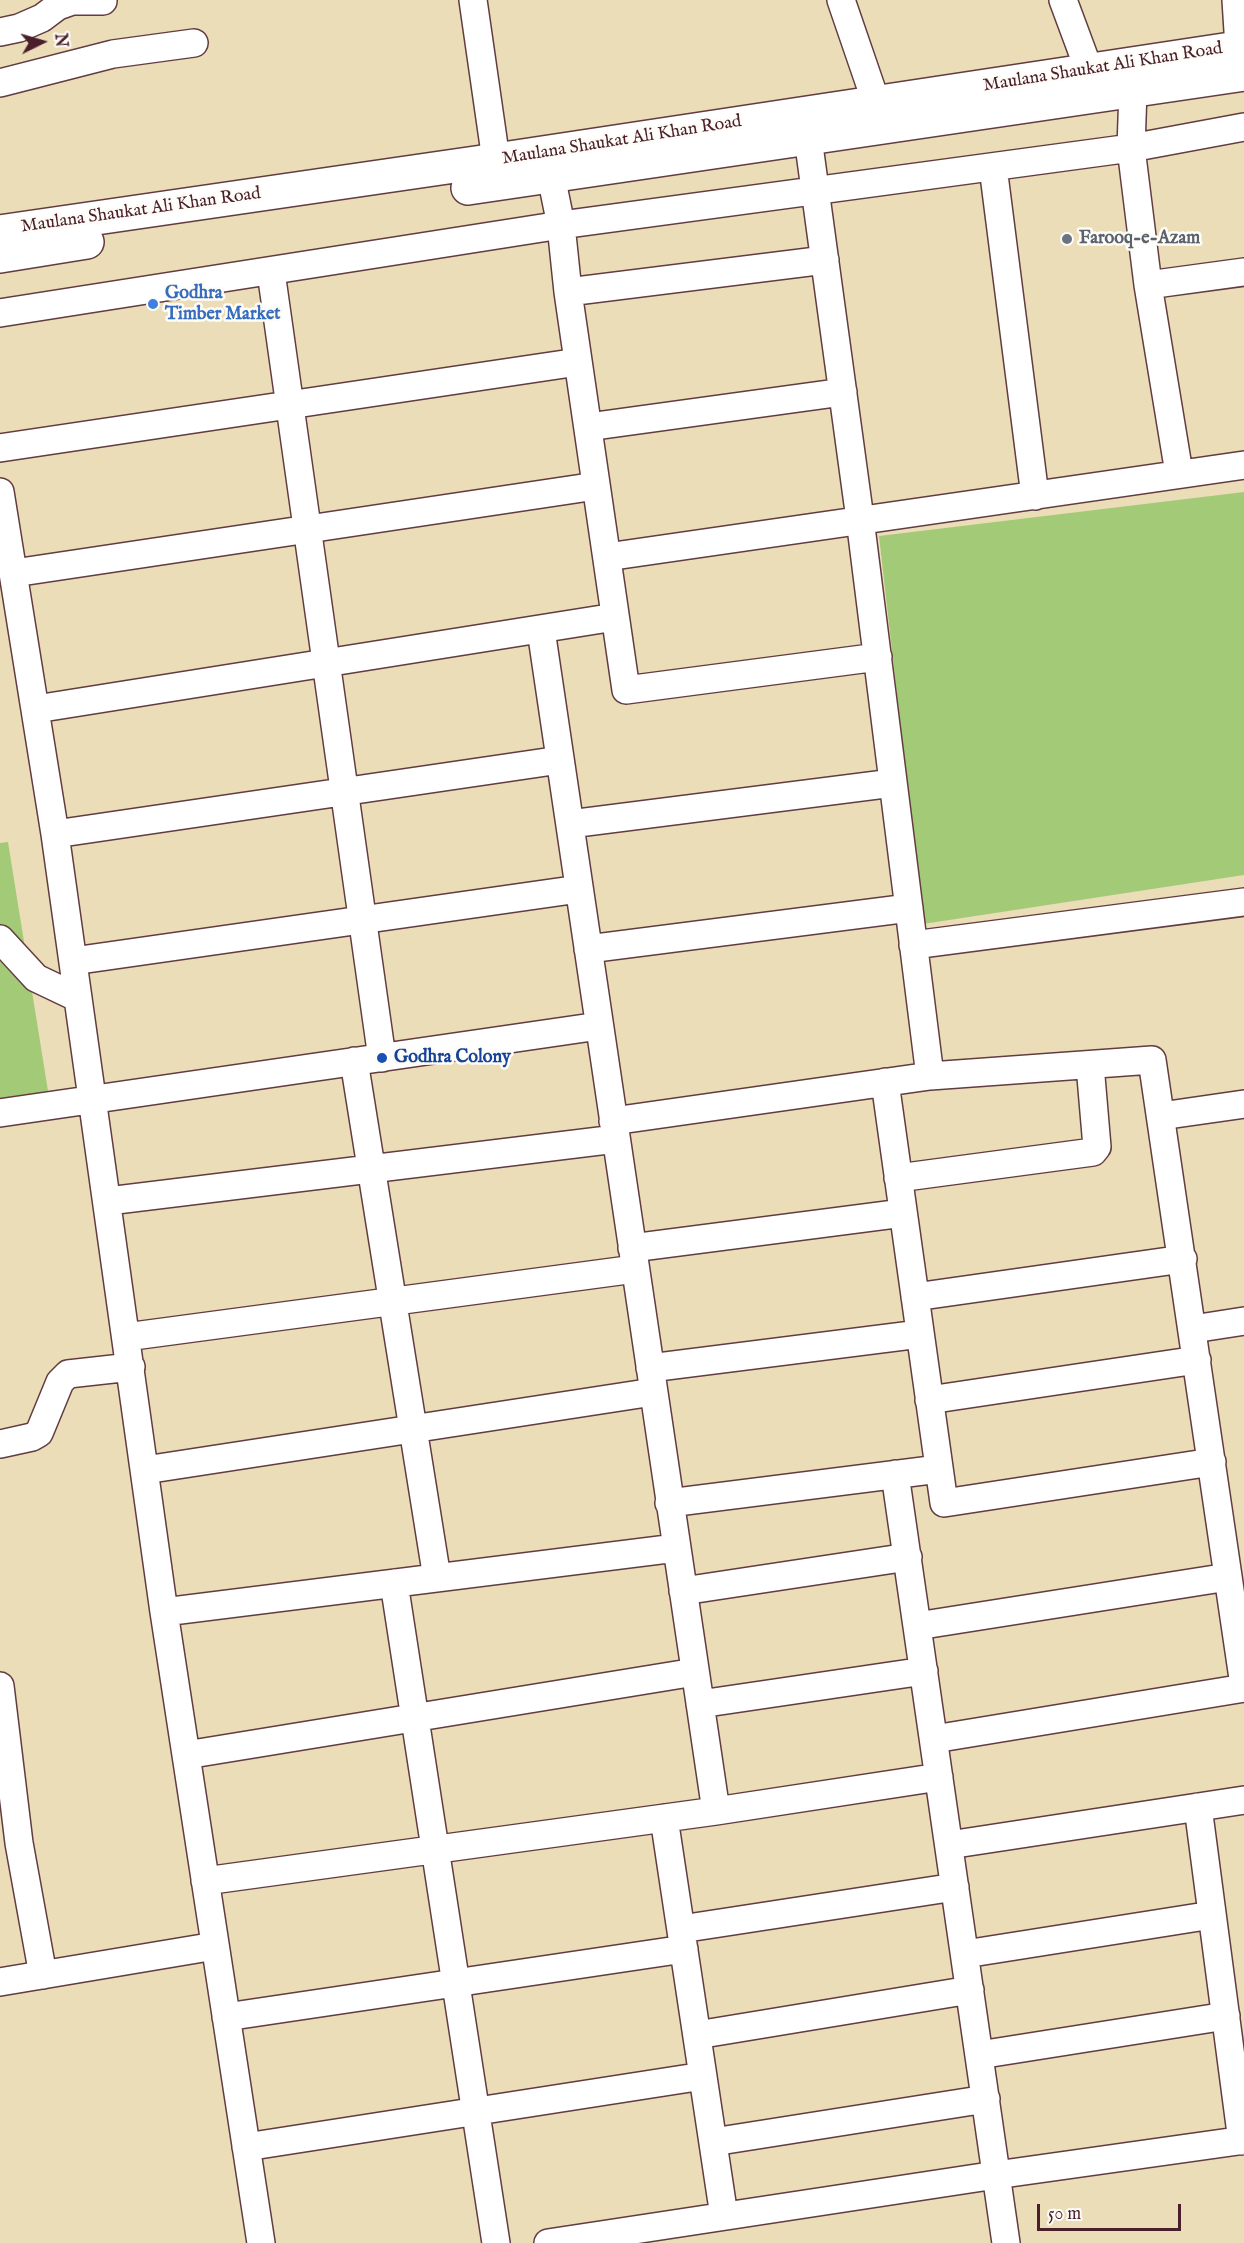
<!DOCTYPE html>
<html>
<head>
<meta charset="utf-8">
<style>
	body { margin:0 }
	#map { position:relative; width:1244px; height:2243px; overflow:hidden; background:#ecddb9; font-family:"IM FELL English",serif }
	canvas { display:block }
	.north { position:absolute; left:12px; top:12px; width:60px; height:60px; -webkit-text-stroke:4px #fdfcf7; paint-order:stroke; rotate:85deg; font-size:16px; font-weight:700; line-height:24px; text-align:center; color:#4a1f2b }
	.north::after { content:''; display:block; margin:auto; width:21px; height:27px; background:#4a1f2b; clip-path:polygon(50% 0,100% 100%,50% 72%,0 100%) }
	.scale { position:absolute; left:1037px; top:2204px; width:144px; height:27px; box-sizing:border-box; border:3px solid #4a1f2b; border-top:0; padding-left:8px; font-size:18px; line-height:21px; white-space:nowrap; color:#4a1f2b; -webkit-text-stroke:4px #fdfcf7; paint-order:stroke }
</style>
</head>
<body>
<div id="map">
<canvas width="1244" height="2243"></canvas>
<div class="north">N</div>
<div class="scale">50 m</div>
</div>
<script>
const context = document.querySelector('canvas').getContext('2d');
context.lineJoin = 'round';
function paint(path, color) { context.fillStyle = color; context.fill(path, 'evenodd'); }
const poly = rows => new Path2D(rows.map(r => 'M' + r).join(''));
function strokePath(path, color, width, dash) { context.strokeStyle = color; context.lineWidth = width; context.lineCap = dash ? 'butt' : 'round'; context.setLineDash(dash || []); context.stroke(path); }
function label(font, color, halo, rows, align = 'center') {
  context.font = font + ' "IM FELL English",serif'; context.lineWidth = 5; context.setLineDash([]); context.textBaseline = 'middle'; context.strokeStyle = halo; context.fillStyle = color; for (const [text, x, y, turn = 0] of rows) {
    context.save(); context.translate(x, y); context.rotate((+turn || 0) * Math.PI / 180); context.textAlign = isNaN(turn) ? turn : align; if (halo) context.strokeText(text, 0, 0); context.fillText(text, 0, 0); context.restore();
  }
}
const green = poly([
	[1244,492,1244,875,923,924,879,536],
	[8,842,48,1091,0,1100,0,843]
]);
const minor = poly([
	[473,0,496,160],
	[841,0,876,102],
	[1063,0,1089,70],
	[1236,0,1239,47],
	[0,32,19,28,42,18,58,6,72,1,103,1],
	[0,83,113,54,194,43],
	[1133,90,1131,148,1148,285,1179,473],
	[808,138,860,519,930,1076],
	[993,167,1035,496],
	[551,176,561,225,568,292,626,690,878,657],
	[271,272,382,1058],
	[1148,285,1244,272],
	[568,292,825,260],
	[0,313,561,225,1131,148,1244,127],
	[588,427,843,392],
	[0,448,578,362],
	[0,492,55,834,164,1612,261,2243],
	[607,557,1244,465],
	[14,573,596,486],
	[541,630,716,1811],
	[36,709,615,617],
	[570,824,893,783],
	[55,834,560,760],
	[0,939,36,978,78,998],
	[913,945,1244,902],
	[588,949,909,908],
	[73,961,579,889],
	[354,1061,437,1578],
	[885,1082,944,1503,1212,1462],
	[0,1113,599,1026],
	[1161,1116,1244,1104],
	[613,1121,930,1076,1152,1060,1244,1685],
	[898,1178,1093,1152,1097,1147,1090,1065],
	[108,1201,616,1139],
	[632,1248,903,1213],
	[915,1297,1183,1259],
	[1193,1329,1244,1321],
	[126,1337,635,1269],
	[650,1368,920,1334],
	[929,1400,1197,1360],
	[0,1444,32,1437,39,1433,60,1382,68,1374,131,1367],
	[145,1470,653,1392],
	[895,1474,1006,2243],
	[669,1503,939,1469],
	[394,1583,496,2243],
	[683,1591,908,1557],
	[164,1612,676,1548],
	[917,1626,1228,1577],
	[0,1686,19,1843,43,1975],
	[700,1704,924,1671],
	[934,1739,1244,1688],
	[186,1755,695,1672],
	[1198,1807,1242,2141],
	[664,1818,724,2216],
	[949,1845,1244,1800],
	[205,1881,716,1811,939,1777],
	[681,1929,955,1887],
	[965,1954,1212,1915],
	[0,1982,215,1946],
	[226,2017,684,1949],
	[697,2035,970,1990],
	[979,2055,1226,2016],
	[713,2142,986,2099],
	[246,2147,703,2076],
	[548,2243,996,2175,1244,2140]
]);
const major = poly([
	[468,188,1244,74],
	[0,232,496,160,1244,47],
	[0,256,87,242]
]);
const markers = [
	[1067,239,6,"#6b7280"],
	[153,304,6,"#3f7fe0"],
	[382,1058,6,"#1a4fb4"]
];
const streetNames = [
	["Maulana Shaukat Ali Khan Road",1103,68,-9],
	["Maulana Shaukat Ali Khan Road",622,141,-9],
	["Maulana Shaukat Ali Khan Road",141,211,-8]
];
const worshipNames = [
	["Farooq-e-Azam",1079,239]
];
const shopNames = [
	["Godhra",165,294],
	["Timber Market",165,315]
];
const transitNames = [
	["Godhra Colony",394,1058]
];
paint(green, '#a3cb77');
strokePath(minor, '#623c40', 30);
strokePath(major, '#623c40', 36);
strokePath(minor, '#fff', 27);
strokePath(major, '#fff', 33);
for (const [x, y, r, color] of markers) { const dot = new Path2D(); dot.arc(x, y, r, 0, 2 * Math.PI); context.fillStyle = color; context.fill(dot); strokePath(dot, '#fdfcf7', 2); }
label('18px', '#4a1f2b', '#fdfcf7', streetNames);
label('bold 18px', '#5b616d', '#fdfcf7', worshipNames, 'left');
label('bold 18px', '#366cbe', '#fdfcf7', shopNames, 'left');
label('bold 18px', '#164399', '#fdfcf7', transitNames, 'left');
</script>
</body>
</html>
